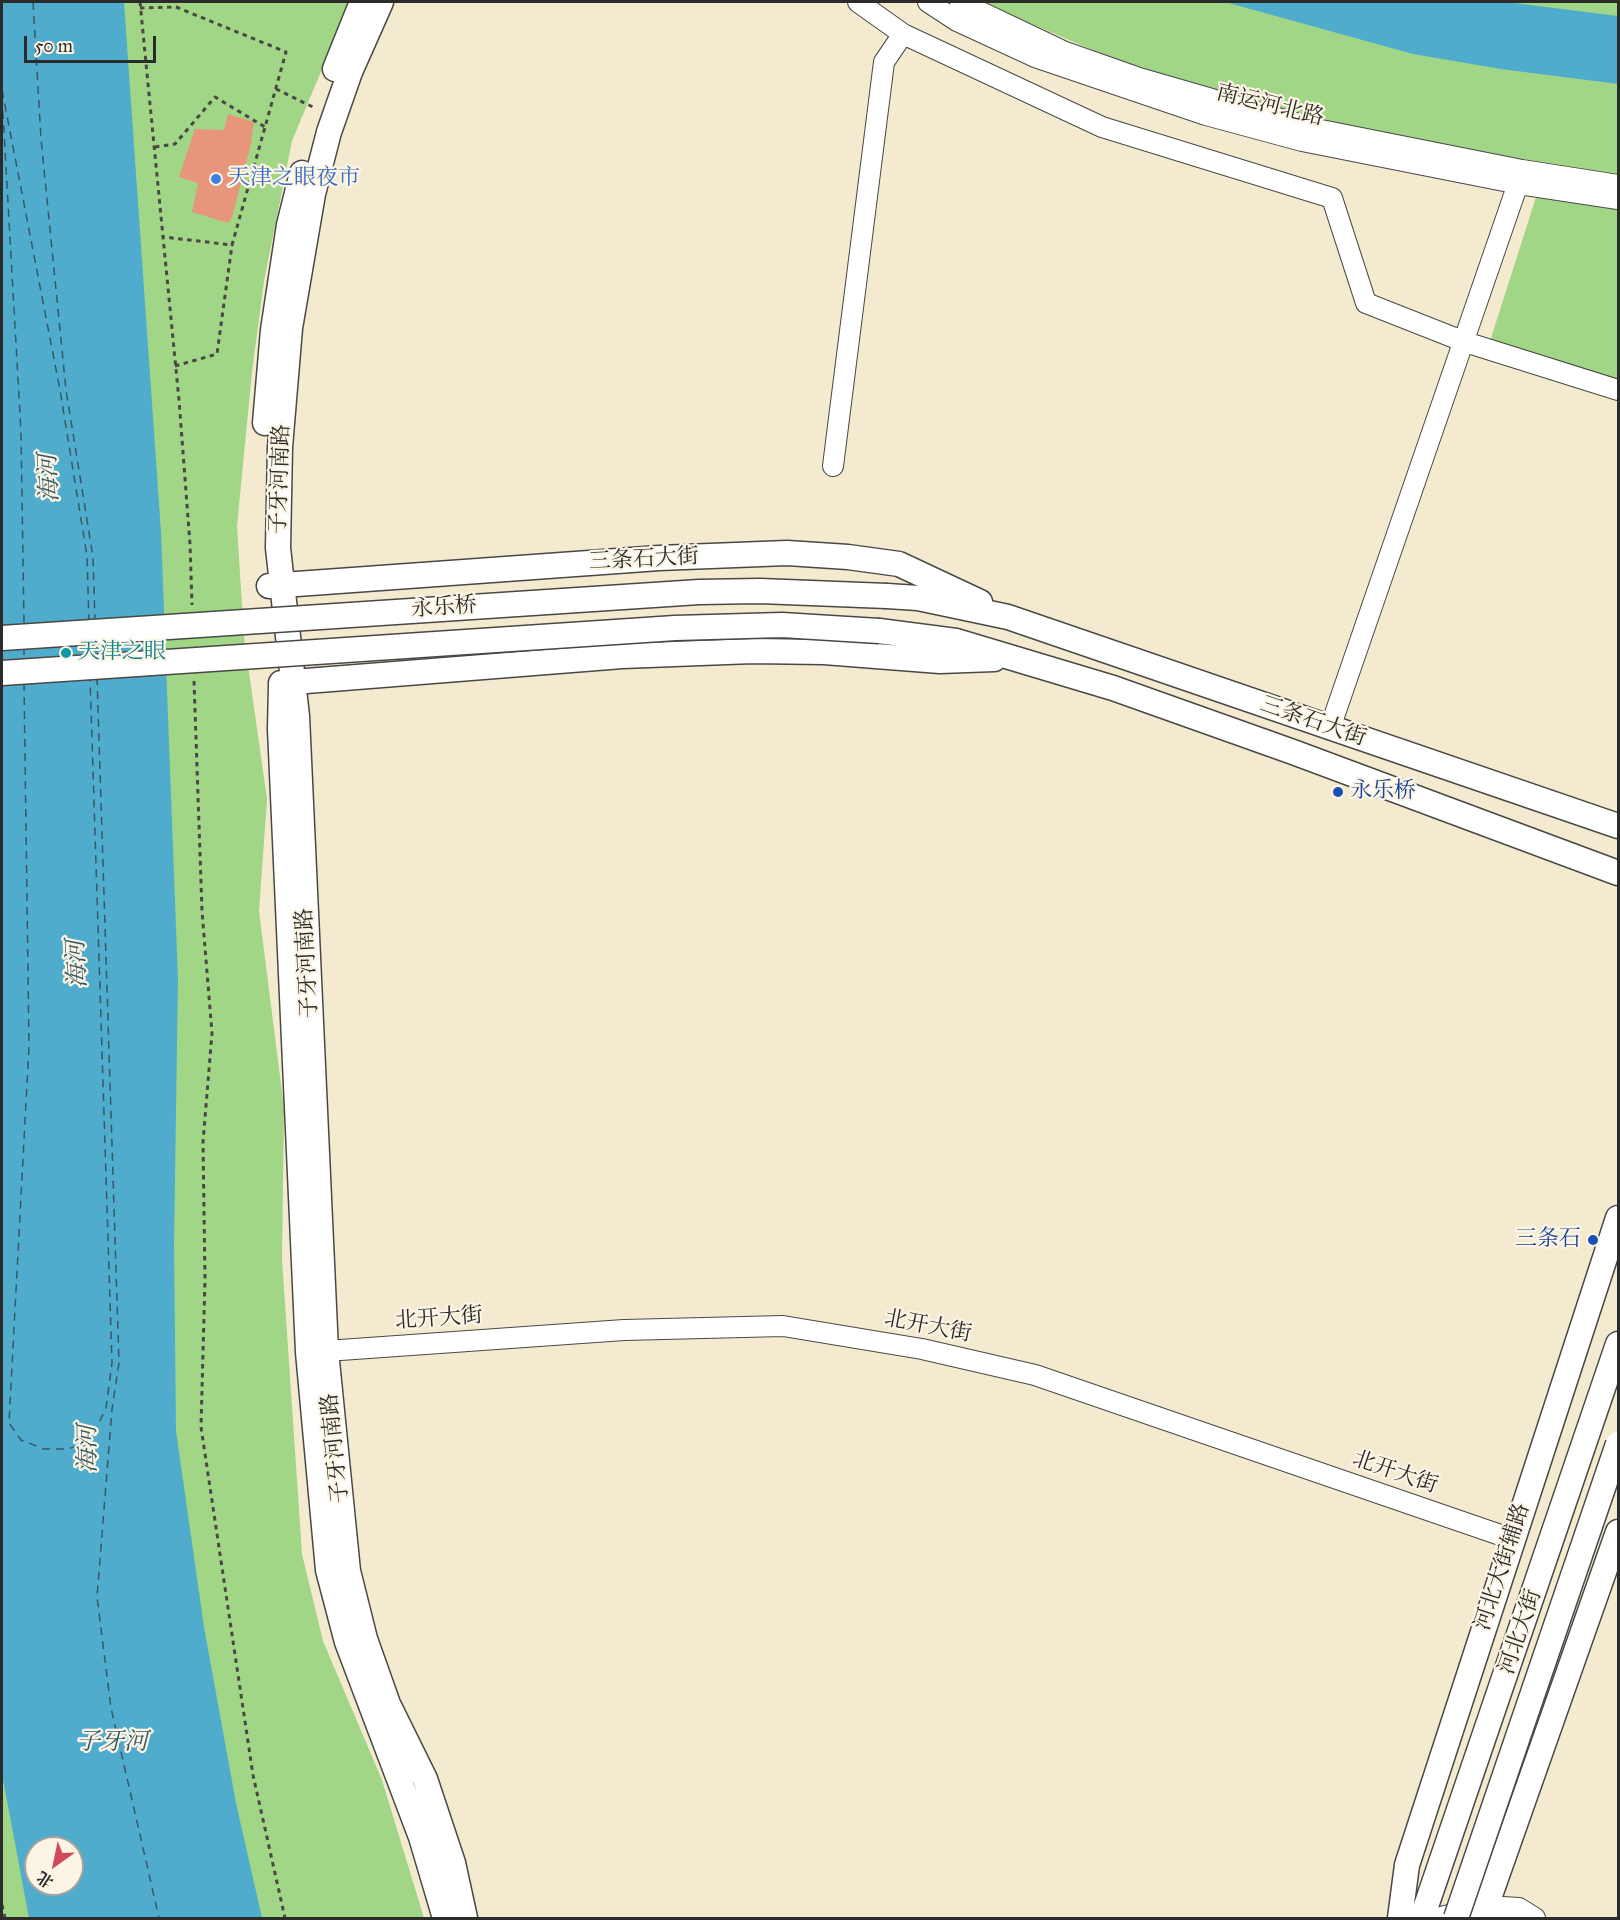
<!DOCTYPE html>
<html>
<head>
<meta charset="utf-8">
<style>
	body { margin:0 }
	#map { position:relative; width:1620px; height:1920px; overflow:hidden; background:#f4ead0; font-family:"IM FELL Great Primer","Noto Serif SC",serif }
	canvas { display:block }
	.frame { position:absolute; inset:0; border:3px solid #2b2b2b; pointer-events:none }
	.north { position:absolute; left:24px; top:1836px; width:60px; height:60px; box-sizing:border-box; background:#fcf5e5; border:2px solid #a8a49b; border-radius:50%; rotate:213deg; font-size:16px; font-weight:700; line-height:24px; text-align:center; color:#2b2b2b }
	.north::after { content:''; display:block; margin:auto; width:21px; height:27px; background:#d1495b; clip-path:polygon(50% 0,100% 100%,50% 72%,0 100%) }
	.scale { position:absolute; left:24px; top:36px; width:132px; height:27px; box-sizing:border-box; border:3px solid #2b2b2b; border-top:0; padding-left:8px; font-size:18px; line-height:21px; white-space:nowrap; color:#2b2b2b; -webkit-text-stroke:4px #fcf5e5; paint-order:stroke }
</style>
</head>
<body>
<div id="map">
<canvas width="1620" height="1920"></canvas>
<div class="frame"></div>
<div class="north">北</div>
<div class="scale">50 m</div>
</div>
<script>
const context = document.querySelector('canvas').getContext('2d');
context.lineJoin = 'round';
function paint(path, color) { context.fillStyle = color; context.fill(path, 'evenodd'); }
const poly = rows => new Path2D(rows.map(r => 'M' + r).join(''));
function strokePath(path, color, width, dash) { context.strokeStyle = color; context.lineWidth = width; context.lineCap = dash ? 'butt' : 'round'; context.setLineDash(dash || []); context.stroke(path); }
function label(font, color, halo, rows, align = 'center') {
  context.font = font + ' "IM FELL Great Primer","Noto Serif SC",serif'; context.lineWidth = 4.5; context.setLineDash([]); context.textBaseline = 'middle'; context.strokeStyle = halo; context.fillStyle = color; for (const [text, x, y, turn = 0] of rows) {
    context.save(); context.translate(x, y); context.rotate((+turn || 0) * Math.PI / 180); context.textAlign = isNaN(turn) ? turn : align; if (halo) context.strokeText(text, 0, 0); context.fillText(text, 0, 0); context.restore();
  }
}
const green = poly([
	[2,2,350,2,292,141,264,281,252,372,237,526,244,637,267,799,259,911,284,1108,282,1259,302,1554,323,1641,382,1780,424,1918,2,1918],
	[36,1848,72,1848,72,1884,36,1884],
	[980,2,1618,2,1618,382,1490,341,1546,166,1338,125,1130,66]
]);
const water = poly([
	[2,2,124,2,161,532,178,979,174,1244,176,1431,204,1627,236,1803,262,1918,29,1918,2,1774],
	[36,1848,72,1848,72,1884,36,1884],
	[1225,2,1506,2,1618,16,1618,84,1501,69,1413,54]
]);
const ferry = poly([
	[33,2,41,139,66,390,93,557,95,621],
	[2,90,60,390,87,556,89,622],
	[2,97,21,432,24,624],
	[89,644,90,655],
	[96,644,96,654],
	[24,647,24,660],
	[97,677,119,1363,112,1409,97,1597,111,1708,159,1918],
	[24,683,29,1046,9,1423,21,1440,44,1449,68,1449,82,1444,96,1429,106,1408,112,1363,90,677]
]);
const building = poly([
	[228,114,254,122,251,144,232,217,228,223,192,212,198,183,179,177,195,129,224,130]
]);
const path = poly([
	[140,2,179,400,190,544,192,605],
	[140,8,176,7,286,52,232,245,164,237],
	[276,89,315,108],
	[155,147,175,144,215,97,265,127],
	[175,366,217,354,232,245],
	[194,681,202,911,212,1033,203,1142,205,1279,201,1427,253,1775,285,1918],
	[2,1905,5,1918]
]);
const minor = poly([
	[858,2,903,34,1102,127,1332,198,1366,303,1465,342,1618,390],
	[928,2,957,21,1035,57,1206,115,1302,141,1519,184,1618,199],
	[960,2,1065,52,1136,77,1316,129,1522,170,1618,185],
	[833,466,884,62,903,34],
	[1330,728,1522,172],
	[312,1352,624,1330,783,1326,922,1349,1035,1375,1512,1539],
	[1437,1918,1486,1906,1519,1908,1535,1918]
]);
const major = poly([
	[381,2,350,72,329,132,313,194,290,328,280,447,278,548,297,716,326,1351,348,1571,365,1639,388,1704,425,1779,453,1863,465,1918],
	[335,69,362,2],
	[265,423,273,330,289,225,302,173],
	[269,586,659,558,787,553,848,557,899,564,980,602],
	[887,596,918,598,1008,617,1618,826],
	[879,631,956,641,1113,688,1293,752,1618,873],
	[281,683,622,656,753,651,824,652,940,661,994,659],
	[281,685,280,729,308,1352,328,1570,347,1642,421,1837,445,1918],
	[1400,1918,1407,1865,1618,1218],
	[1422,1918,1618,1344],
	[1482,1918,1618,1532]
]);
const highway = poly([
	[1486,1906,1488,1918]
]);
const majorBridge = poly([
	[2,638,699,592,760,591,887,596],
	[2,673,675,628,782,625,879,631],
	[1456,1918,1618,1444]
]);
const markers = [
	[216,179,6,"#3f7fe0"],
	[66,653,6,"#0f9aa8"],
	[1338,792,6,"#1a4fb4"],
	[1593,1240,6,"#1a4fb4"]
];
const streetNames = [
	["南运河北路",1270,106,14],
	["子牙河南路",281,479,-88],
	["三条石大街",644,560,-3],
	["永乐桥",444,608,-4],
	["三条石大街",1313,722,19],
	["子牙河南路",308,963,-93],
	["北开大街",439,1319,-4],
	["北开大街",928,1327,11],
	["子牙河南路",336,1448,-96],
	["北开大街",1395,1473,19],
	["河北大街辅路",1503,1567,-72],
	["河北大街",1521,1632,-71]
];
const shopNames = [
	["天津之眼夜市",228,179]
];
const cultureNames = [
	["天津之眼",78,653]
];
const transitNames = [
	["永乐桥",1350,792],
	["三条石",1581,1240,"right"]
];
const waterNames = [
	["海河",50,478,-93],
	["海河",78,964,-93],
	["海河",89,1449,-91],
	["子牙河",112,1743]
];
paint(green, '#a1d686');
paint(water, '#4faccd');
strokePath(ferry, '#385864', 1.5, [8, 6]);
paint(building, '#e8967b');
strokePath(minor, '#494844', 22);
strokePath(major, '#494844', 27);
strokePath(highway, '#494844', 32);
strokePath(path, '#494844', 3, [4.5, 4.5]);
strokePath(minor, '#fff', 20);
strokePath(major, '#fff', 24);
strokePath(highway, '#fff', 28);
strokePath(majorBridge, '#494844', 27, []);
strokePath(majorBridge, '#fff', 24);
for (const [x, y, r, color] of markers) { const dot = new Path2D(); dot.arc(x, y, r, 0, 2 * Math.PI); context.fillStyle = color; context.fill(dot); strokePath(dot, '#fcf5e5', 2); }
label('22px', '#2b2b2b', '#fcf5e5', streetNames);
label('22px', '#366cbe', '#fcf5e5', shopNames, 'left');
label('22px', '#0d838f', '#fcf5e5', cultureNames, 'left');
label('22px', '#164399', '#fcf5e5', transitNames, 'left');
label('italic 24px', '#385864', '#fcf5e5', waterNames);
</script>
</body>
</html>
